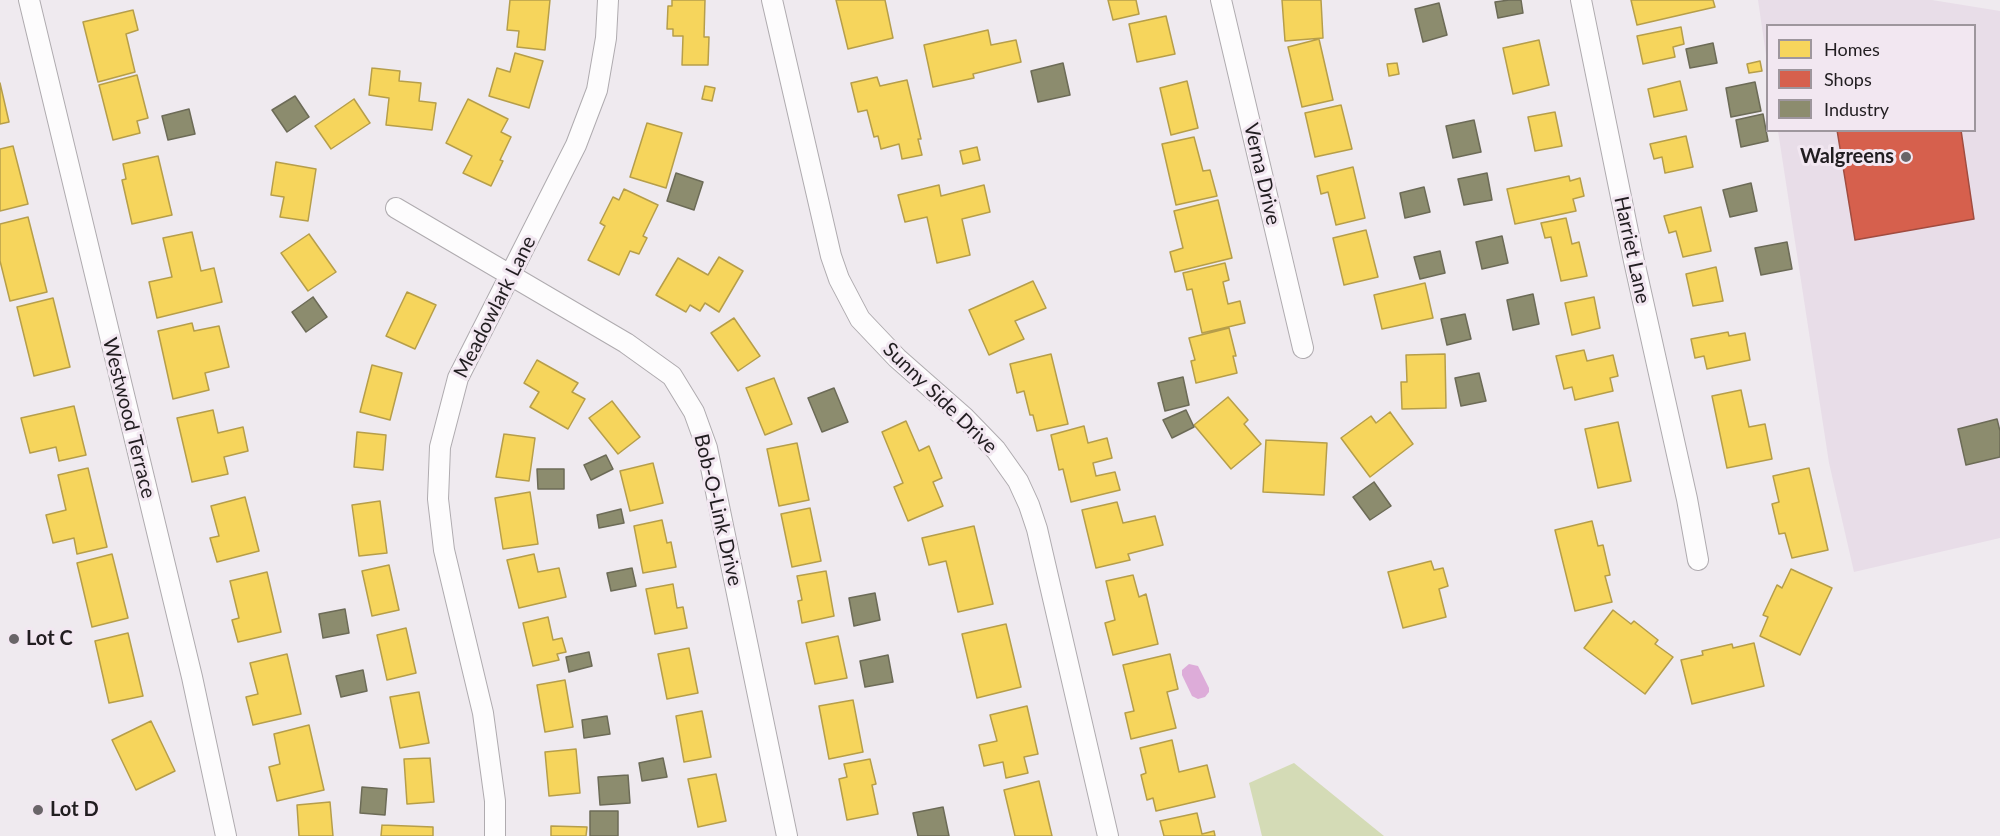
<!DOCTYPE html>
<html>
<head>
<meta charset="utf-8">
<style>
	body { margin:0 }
	#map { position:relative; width:2000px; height:836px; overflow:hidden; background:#efeaef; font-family:Lato,sans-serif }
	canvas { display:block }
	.legend { position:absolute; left:1766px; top:24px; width:210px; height:108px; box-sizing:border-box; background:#f2e7f1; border:2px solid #9e969d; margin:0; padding:8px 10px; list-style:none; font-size:18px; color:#211d20 }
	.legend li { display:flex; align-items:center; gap:12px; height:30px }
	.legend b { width:30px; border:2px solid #9e969d }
</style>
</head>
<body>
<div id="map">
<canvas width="2000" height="836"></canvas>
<ul class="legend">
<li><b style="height:16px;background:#f6d55c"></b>Homes</li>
<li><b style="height:16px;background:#d6604d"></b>Shops</li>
<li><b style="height:16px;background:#8c8c6e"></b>Industry</li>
</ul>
</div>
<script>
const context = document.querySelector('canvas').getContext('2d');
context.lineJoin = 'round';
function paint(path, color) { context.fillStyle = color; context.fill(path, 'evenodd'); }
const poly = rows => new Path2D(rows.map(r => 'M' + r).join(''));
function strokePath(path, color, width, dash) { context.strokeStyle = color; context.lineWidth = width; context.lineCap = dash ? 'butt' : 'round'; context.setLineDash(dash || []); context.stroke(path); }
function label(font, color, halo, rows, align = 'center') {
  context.font = font + ' Lato,sans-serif'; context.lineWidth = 6; context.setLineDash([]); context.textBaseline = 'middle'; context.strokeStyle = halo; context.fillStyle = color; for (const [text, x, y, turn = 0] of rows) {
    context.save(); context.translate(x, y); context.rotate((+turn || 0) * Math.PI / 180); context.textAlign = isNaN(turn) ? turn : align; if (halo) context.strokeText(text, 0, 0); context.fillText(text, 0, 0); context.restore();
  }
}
const built = poly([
	[1758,0,1932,0,2000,11,2000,538,1854,572,1829,463,1778,131,1974,130,1974,26,1768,26,1767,62]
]);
const green = poly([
	[1294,763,1384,836,1262,836,1249,783]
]);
const water = poly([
	[1189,664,1198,666,1209,688,1209,692,1205,697,1198,699,1192,696,1182,675,1182,670]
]);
const homes = poly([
	[510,0,550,0,545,50,517,47,519,31,507,30,510,0],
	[672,0,705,0,704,37,709,37,708,65,682,65,683,36,673,36,673,29,667,29,668,6,672,6,672,0],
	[836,0,885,0,893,38,848,49,836,0],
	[1108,0,1136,0,1139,14,1113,20,1108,0],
	[1282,0,1321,0,1323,38,1285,41,1282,0],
	[1631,0,1713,0,1715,7,1637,25,1631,0],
	[133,10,138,30,126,34,135,72,98,82,83,22,133,10],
	[1166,16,1175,54,1137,62,1129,24,1166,16],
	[1681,27,1684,44,1673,47,1675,57,1643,64,1637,36,1681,27],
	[988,30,991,45,1016,40,1021,62,973,74,974,78,933,87,924,45,988,30],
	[1319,39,1333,100,1302,107,1288,47,1319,39],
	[1539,40,1549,85,1513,94,1503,48,1539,40],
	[515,53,543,61,529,108,489,96,497,68,510,72,515,53],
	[1760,61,1762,71,1749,73,1747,64,1760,61],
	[1397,63,1399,74,1389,76,1387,64,1397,63],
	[372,68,400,71,399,81,421,83,419,101,436,103,432,130,386,125,389,98,369,95,372,68],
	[137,75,148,118,137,121,140,133,113,140,99,85,137,75],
	[877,77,880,86,907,80,921,139,918,139,922,155,902,159,899,144,881,149,878,136,874,137,867,110,858,112,851,83,877,77],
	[1187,81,1198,128,1171,135,1160,88,1187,81],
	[1680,81,1687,110,1654,117,1648,89,1680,81],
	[0,83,9,122,0,124,0,83],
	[705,86,715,88,712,101,702,99,705,86],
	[354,99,370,123,331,149,315,126,354,99],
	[468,99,508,119,501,132,511,137,500,160,503,161,491,186,463,173,472,156,446,143,468,99],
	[1341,105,1352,149,1315,157,1305,113,1341,105],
	[1555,112,1562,146,1535,151,1528,117,1555,112],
	[647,123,682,133,666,188,630,177,647,123],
	[1686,136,1693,167,1665,173,1662,157,1654,159,1650,144,1686,136],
	[1194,137,1203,171,1210,170,1217,196,1176,205,1162,144,1194,137],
	[13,146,28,204,0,211,0,149,13,146],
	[977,147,980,160,963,164,960,151,977,147],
	[158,156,172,215,132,224,122,180,126,179,123,164,158,156],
	[276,162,316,169,308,221,280,217,284,197,271,195,276,162],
	[1353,167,1365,218,1336,225,1328,192,1321,194,1317,176,1353,167],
	[1569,176,1570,181,1580,178,1584,196,1573,199,1576,211,1515,224,1507,189,1569,176],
	[939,185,941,196,984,185,990,212,962,219,970,255,937,263,927,217,905,222,898,195,939,185],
	[624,189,658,205,643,236,647,238,639,254,630,251,619,275,588,260,605,226,600,223,613,197,619,200,624,189],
	[1218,200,1232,258,1175,272,1170,252,1183,248,1174,211,1218,200],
	[1701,207,1711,251,1683,257,1676,231,1669,233,1664,216,1701,207],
	[28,217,47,292,10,301,0,261,0,224,28,217],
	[1566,218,1572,244,1579,242,1587,276,1561,281,1551,237,1545,238,1541,223,1566,218],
	[1366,230,1378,277,1344,285,1333,238,1366,230],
	[192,232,201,271,214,268,222,302,157,318,149,282,172,277,163,238,192,232],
	[309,234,336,272,308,291,281,253,309,234],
	[719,257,743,271,719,312,705,303,700,311,690,305,686,312,656,295,678,258,708,275,719,257],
	[1225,263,1229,280,1223,282,1228,304,1240,301,1245,323,1202,333,1192,289,1187,290,1183,273,1225,263],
	[1716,267,1723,301,1693,306,1686,274,1716,267],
	[1033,281,1046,308,1015,321,1024,339,989,355,969,310,1033,281],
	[1425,283,1433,318,1382,329,1374,295,1425,283],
	[407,292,436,305,415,349,386,336,407,292],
	[1594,297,1600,328,1572,335,1565,303,1594,297],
	[53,298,70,367,34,376,17,307,53,298],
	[734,318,760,356,738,371,711,333,734,318],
	[192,323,194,331,219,326,229,367,205,373,209,390,173,399,158,331,192,323],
	[1229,328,1236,356,1233,356,1237,373,1196,383,1191,361,1195,360,1189,338,1229,328],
	[1728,332,1729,336,1745,333,1750,360,1707,369,1704,356,1695,358,1691,339,1728,332],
	[1584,350,1587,361,1613,355,1618,376,1610,378,1613,391,1575,400,1572,387,1564,389,1556,356,1584,350],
	[1051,354,1068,424,1037,431,1033,415,1030,415,1024,391,1017,393,1010,364,1051,354],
	[1445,354,1446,408,1402,409,1401,382,1407,382,1406,355,1445,354],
	[537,360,578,383,572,392,585,399,568,429,530,407,539,392,524,383,537,360],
	[372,365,402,373,390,420,360,412,372,365],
	[774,378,792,424,765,435,746,388,774,378],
	[1741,390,1749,427,1765,424,1772,459,1727,468,1712,396,1741,390],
	[1228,397,1248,420,1244,424,1261,444,1231,469,1194,425,1228,397],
	[612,401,640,437,618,454,589,418,612,401],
	[74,406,86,455,59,461,56,447,30,453,21,418,74,406],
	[213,410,218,433,243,427,248,451,224,457,228,474,192,482,177,418,213,410],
	[1390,412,1413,444,1370,477,1341,438,1371,416,1376,423,1390,412],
	[906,421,919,451,929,446,942,478,933,482,943,506,908,521,894,487,903,483,882,432,906,421],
	[1618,422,1631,481,1598,488,1585,429,1618,422],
	[1084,426,1088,443,1107,438,1112,458,1093,463,1096,476,1115,472,1120,490,1071,502,1063,469,1059,470,1051,435,1084,426],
	[357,432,386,435,383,470,354,467,357,432],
	[504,434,535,438,529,481,496,477,504,434],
	[1266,440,1327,443,1324,495,1263,492,1266,440],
	[797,443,809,500,779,506,767,449,797,443],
	[653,463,663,503,630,511,620,471,653,463],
	[88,468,107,547,77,554,74,538,53,543,46,515,66,510,58,475,88,468],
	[1809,468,1828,550,1792,558,1785,533,1779,534,1772,504,1779,502,1773,476,1809,468],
	[530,492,538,544,503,549,495,498,530,492],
	[245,497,259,551,217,562,210,538,219,536,211,506,245,497],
	[380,501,387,553,359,556,352,505,380,501],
	[1117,502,1123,523,1155,516,1163,545,1128,554,1130,560,1096,568,1082,510,1117,502],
	[810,508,821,561,792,567,781,514,810,508],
	[662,520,667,543,671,542,676,567,643,573,634,526,662,520],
	[1592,521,1598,546,1603,545,1610,575,1605,576,1612,602,1575,611,1555,530,1592,521],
	[974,526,993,604,958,612,946,561,929,565,922,538,974,526],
	[112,554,128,618,92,627,77,563,112,554],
	[534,554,538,572,559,568,566,597,519,608,507,560,534,554],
	[1431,561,1434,570,1443,568,1448,586,1439,589,1446,617,1403,628,1388,572,1431,561],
	[389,565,399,610,372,616,362,571,389,565],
	[1791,569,1832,588,1800,655,1760,636,1768,617,1763,615,1777,585,1782,588,1791,569],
	[826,571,834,616,802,623,798,601,802,600,797,576,826,571],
	[267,572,281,632,238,642,232,620,239,618,230,581,267,572],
	[1133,575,1139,597,1146,594,1158,644,1113,655,1105,623,1115,620,1106,581,1133,575],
	[673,584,677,608,683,607,687,628,655,634,646,589,673,584],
	[1613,610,1631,624,1634,621,1658,640,1655,644,1673,657,1645,694,1584,648,1613,610],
	[548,617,553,640,562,638,566,652,557,654,559,660,533,666,523,623,548,617],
	[1006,624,1021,687,977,698,962,634,1006,624],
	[406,628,416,673,387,680,377,635,406,628],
	[128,633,143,696,109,703,95,641,128,633],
	[838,636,847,678,815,684,806,643,838,636],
	[1754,643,1764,686,1692,704,1681,660,1703,655,1702,651,1732,644,1733,648,1754,643],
	[689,648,698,693,667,699,658,654,689,648],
	[287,654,301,714,253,725,246,697,258,694,250,663,287,654],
	[1170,654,1178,689,1167,692,1176,728,1131,739,1125,713,1134,711,1123,665,1170,654],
	[565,680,573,727,545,732,537,685,565,680],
	[419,692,429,743,400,748,390,697,419,692],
	[853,700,863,752,829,759,819,706,853,700],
	[1027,706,1038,754,1024,757,1028,773,1006,778,1003,762,984,766,979,745,997,741,990,715,1027,706],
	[702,711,711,757,684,762,676,716,702,711],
	[151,721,175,771,136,790,112,740,151,721],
	[309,725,324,790,277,801,269,767,280,764,274,734,309,725],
	[1172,740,1179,772,1207,765,1215,797,1156,811,1153,798,1147,800,1141,775,1146,773,1140,748,1172,740],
	[576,749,580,793,549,796,545,752,576,749],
	[430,758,434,802,407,804,404,759,430,758],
	[870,759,876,784,872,785,878,814,847,820,839,779,847,777,844,764,870,759],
	[716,774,726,821,698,827,688,779,716,774],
	[1039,781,1052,836,1015,836,1004,790,1039,781],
	[330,802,333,836,299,836,297,805,330,802],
	[1197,813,1202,834,1214,831,1215,836,1164,836,1160,821,1197,813],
	[382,825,433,827,433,836,381,836,382,825],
	[551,826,587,827,586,836,551,836,551,826]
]);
const shops = poly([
	[1837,130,1961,130,1974,219,1855,240,1837,130]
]);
const industry = poly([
	[1509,0,1521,0,1523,13,1498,18,1495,2,1509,0],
	[1439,3,1447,35,1423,42,1415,9,1439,3],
	[1713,43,1717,63,1690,68,1686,49,1713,43],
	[1063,63,1070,95,1038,102,1031,71,1063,63],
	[1755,82,1761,111,1731,117,1726,88,1755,82],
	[295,96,309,117,287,132,272,110,295,96],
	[189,109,195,134,168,140,162,116,189,109],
	[1763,114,1768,141,1741,147,1736,120,1763,114],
	[1474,120,1481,152,1453,158,1446,126,1474,120],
	[676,173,703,182,694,210,667,201,676,173],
	[1487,173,1492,200,1464,205,1458,179,1487,173],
	[1751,183,1757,211,1730,217,1723,190,1751,183],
	[1424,187,1430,212,1405,218,1400,193,1424,187],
	[1502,236,1508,263,1482,269,1476,242,1502,236],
	[1787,242,1792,269,1761,275,1755,248,1787,242],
	[1440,251,1445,273,1420,279,1414,257,1440,251],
	[1533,294,1539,324,1513,330,1507,300,1533,294],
	[313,297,327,317,306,332,292,312,313,297],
	[1465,314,1471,339,1447,345,1441,319,1465,314],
	[1479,373,1486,401,1461,406,1455,378,1479,373],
	[1183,377,1189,405,1165,411,1158,383,1183,377],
	[834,388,848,422,822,432,808,398,834,388],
	[1186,410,1194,427,1172,438,1163,420,1186,410],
	[1997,419,2000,431,2000,457,1966,465,1958,429,1997,419],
	[606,455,613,469,591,480,584,465,606,455],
	[537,469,564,469,564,489,538,489,537,469],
	[1374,482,1391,506,1370,520,1353,497,1374,482],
	[621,509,624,523,599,528,597,515,621,509],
	[632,568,636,586,611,591,607,573,632,568],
	[875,593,880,620,854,626,849,598,875,593],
	[345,609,349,633,323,638,319,614,345,609],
	[589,652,592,666,569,672,566,657,589,652],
	[888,655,893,682,865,687,860,661,888,655],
	[363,670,367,691,341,697,336,676,363,670],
	[607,716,610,734,584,738,582,720,607,716],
	[663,758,667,777,642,781,639,763,663,758],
	[628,775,630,803,600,805,598,777,628,775],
	[362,787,387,789,385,815,360,813,362,787],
	[943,807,949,836,918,836,913,813,943,807],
	[590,811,618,811,618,836,590,836,590,811]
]);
const minor = poly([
	[29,0,192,677,226,836],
	[772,0,831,256,839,279,860,319,897,358,964,417,996,450,1018,481,1029,505,1037,529,1108,836],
	[1221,0,1303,348],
	[1581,0,1634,261,1687,499,1698,560],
	[396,208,626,343,672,376,694,412,707,448,787,836],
	[495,836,495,801,483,713,444,550,438,499,440,447,458,378,576,145,597,90,606,38,608,0]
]);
const markers = [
	[1906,157,6,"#696568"],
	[14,639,6,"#696568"],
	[38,810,6,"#696568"]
];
const poiNames = [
	["Walgreens",1894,157,"right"],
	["Lot C",26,639],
	["Lot D",50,810]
];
const streetNames = [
	["Verna Drive",1262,174,77],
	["Harriet Lane",1632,250,78],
	["Meadowlark Lane",495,307,-63],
	["Sunny Side Drive",940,398,44],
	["Westwood Terrace",129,418,76],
	["Bob-O-Link Drive",718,510,77]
];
paint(built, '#e8dde8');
paint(green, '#d4dbb6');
paint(water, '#ddacd9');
paint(homes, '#f6d55c');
strokePath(homes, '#b69e4a', 1.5);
paint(shops, '#d6604d');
strokePath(shops, '#a04c40', 1.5);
paint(industry, '#8c8c6e');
strokePath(industry, '#6c6b57', 1.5);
strokePath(minor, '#afabaf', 22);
strokePath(minor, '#fdfcfd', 20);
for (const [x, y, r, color] of markers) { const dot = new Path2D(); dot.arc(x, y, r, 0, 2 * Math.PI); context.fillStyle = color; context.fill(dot); strokePath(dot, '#f2e7f1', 2); }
label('bold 20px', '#211d20', '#f2e7f1', poiNames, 'left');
label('20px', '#211d20', '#f2e7f1', streetNames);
</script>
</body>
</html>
